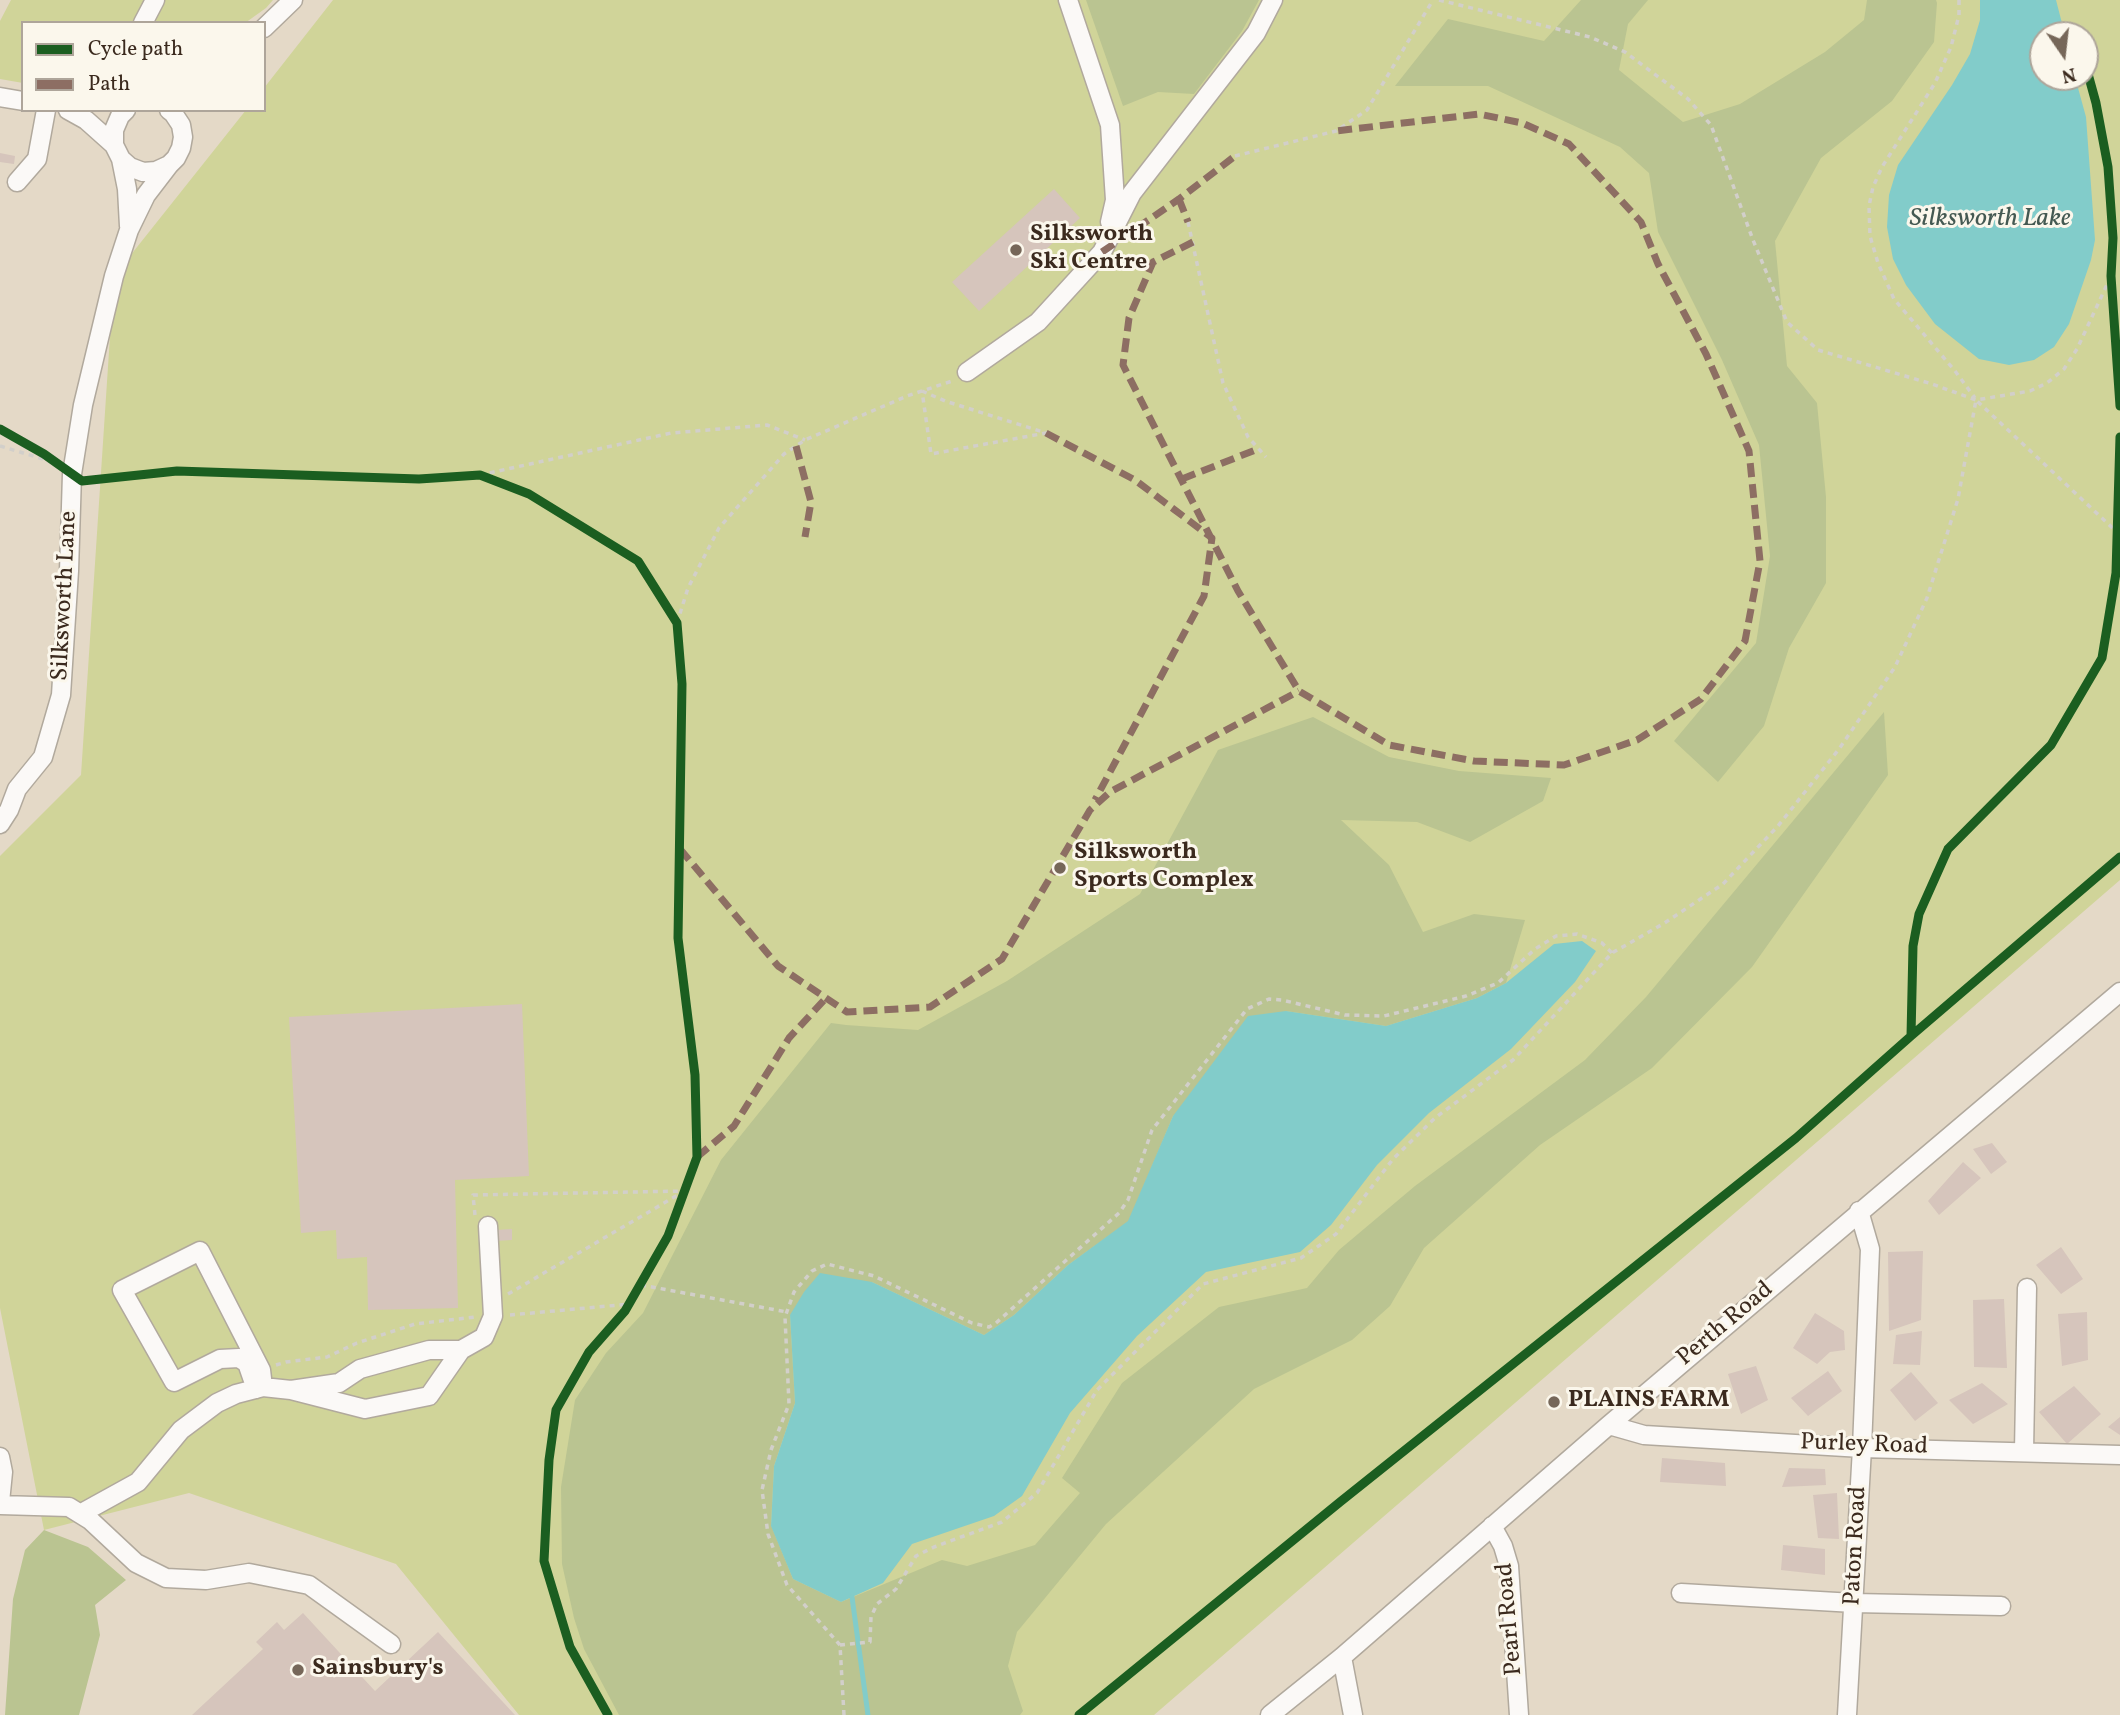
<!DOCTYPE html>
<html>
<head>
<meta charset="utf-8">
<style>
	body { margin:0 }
	#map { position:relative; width:2120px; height:1715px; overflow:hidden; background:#e4d9c7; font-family:Vollkorn,serif }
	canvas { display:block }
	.legend { position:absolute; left:21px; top:21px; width:245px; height:91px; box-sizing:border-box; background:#fbf7ec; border:2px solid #aea59a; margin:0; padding:9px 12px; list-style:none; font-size:21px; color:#3b2a1e }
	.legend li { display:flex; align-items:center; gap:14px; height:35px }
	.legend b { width:35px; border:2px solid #aea59a }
	.north { position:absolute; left:2029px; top:21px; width:70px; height:70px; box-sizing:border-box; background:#fbf7ec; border:2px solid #aea59a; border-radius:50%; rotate:166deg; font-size:19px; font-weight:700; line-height:28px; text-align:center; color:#3b2a1e }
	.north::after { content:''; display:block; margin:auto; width:24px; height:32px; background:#766759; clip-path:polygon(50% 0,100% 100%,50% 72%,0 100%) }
</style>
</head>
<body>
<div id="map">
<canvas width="2120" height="1715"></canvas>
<ul class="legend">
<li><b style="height:9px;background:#1b5e20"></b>Cycle path</li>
<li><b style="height:9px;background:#8d6e63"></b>Path</li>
</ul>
<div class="north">N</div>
</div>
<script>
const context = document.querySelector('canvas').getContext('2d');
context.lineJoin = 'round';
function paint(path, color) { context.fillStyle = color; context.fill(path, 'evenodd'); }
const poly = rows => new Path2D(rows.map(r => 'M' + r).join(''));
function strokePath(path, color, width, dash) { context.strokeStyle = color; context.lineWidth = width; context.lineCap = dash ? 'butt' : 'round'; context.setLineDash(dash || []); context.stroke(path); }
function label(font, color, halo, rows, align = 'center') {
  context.font = font + ' Vollkorn,serif'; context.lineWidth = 6; context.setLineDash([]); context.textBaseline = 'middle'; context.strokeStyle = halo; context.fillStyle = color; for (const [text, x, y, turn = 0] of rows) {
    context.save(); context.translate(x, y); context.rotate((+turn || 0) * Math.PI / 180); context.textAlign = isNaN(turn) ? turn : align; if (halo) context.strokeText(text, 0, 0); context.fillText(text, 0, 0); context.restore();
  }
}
const green = poly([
	[11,0,273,0,266,8,245,23,23,23,23,83,0,79,0,21],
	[333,0,2120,0,2120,880,1154,1715,519,1715,396,1564,189,1493,44,1530,0,1308,0,856,81,775,114,276,246,110,264,110,264,88],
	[2043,35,2085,35,2085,77,2043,77]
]);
const forest = poly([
	[1086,0,1259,0,1242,31,1194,94,1158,92,1123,106],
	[1581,0,1648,0,1628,24,1619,70,1683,122,1740,104,1825,52,1864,20,1867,0,1936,0,1937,3,1934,42,1892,101,1821,158,1775,241,1787,366,1817,403,1826,497,1826,583,1789,648,1764,726,1718,782,1674,741,1756,643,1770,556,1759,445,1722,360,1658,232,1649,173,1620,147,1488,86,1395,86,1448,19,1544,41],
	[1884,712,1888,775,1752,967,1652,1068,1540,1145,1424,1248,1390,1306,1352,1340,1254,1389,1106,1524,1017,1632,1008,1666,1023,1711,1020,1715,619,1715,584,1649,574,1618,562,1564,561,1487,575,1400,606,1353,643,1313,721,1160,831,1023,846,1025,918,1030,1007,981,1140,894,1218,750,1313,717,1389,757,1459,771,1551,778,1543,801,1470,842,1417,822,1341,820,1389,865,1423,932,1474,914,1525,920,1506,983,1477,998,1386,1026,1286,1011,1173,1116,1129,1221,1068,1265,1014,1315,984,1335,872,1282,790,1315,795,1403,774,1466,771,1525,793,1579,841,1602,942,1560,967,1566,1035,1545,1080,1493,1062,1478,1122,1383,1219,1307,1307,1288,1339,1250,1415,1186,1585,1060,1646,997],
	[44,1530,88,1547,126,1580,95,1605,100,1635,79,1715,5,1715,13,1599,25,1550]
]);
const water = poly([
	[1980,0,2056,0,2065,35,2043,35,2043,77,2075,77,2086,117,2095,240,2091,260,2069,324,2054,347,2034,360,2009,365,1979,359,1935,324,1906,285,1893,259,1887,227,1889,195,1898,165,1952,85,1970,54,1980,20],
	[1582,941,1596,951,1575,982,1511,1049,1429,1113,1377,1165,1331,1225,1300,1252,1206,1272,1137,1336,1070,1413,1022,1496,994,1516,912,1544,883,1583,841,1602,793,1579,771,1526,774,1466,795,1403,790,1315,804,1292,820,1273,872,1282,984,1335,1014,1315,1068,1265,1128,1221,1173,1116,1248,1016,1286,1011,1386,1026,1477,998,1506,983,1554,944]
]);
const stream = poly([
	[852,1597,868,1715]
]);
const building = poly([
	[0,153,15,156,14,164,0,162],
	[1054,189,1080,218,979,311,952,282],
	[522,1004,529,1176,455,1180,458,1308,368,1310,367,1257,337,1259,336,1230,301,1233,289,1017],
	[1992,1143,2007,1162,1991,1174,1973,1149],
	[1963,1162,1981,1178,1939,1215,1928,1201],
	[512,1229,512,1240,495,1241,495,1230],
	[2061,1247,2083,1279,2061,1294,2036,1265],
	[1923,1251,1921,1320,1889,1331,1888,1252],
	[2004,1299,2007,1368,1974,1367,1973,1300],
	[2087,1312,2088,1360,2062,1366,2058,1314],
	[1815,1313,1844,1331,1845,1350,1830,1352,1817,1364,1793,1348],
	[1922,1331,1920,1365,1893,1364,1896,1335],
	[1756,1366,1768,1400,1741,1414,1728,1374],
	[1828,1371,1842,1391,1808,1416,1791,1398],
	[1911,1372,1938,1403,1915,1421,1890,1390],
	[1982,1383,2008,1404,1973,1424,1949,1400],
	[2074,1386,2101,1414,2067,1444,2039,1412],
	[2120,1417,2120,1435,2108,1427],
	[1662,1458,1725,1463,1726,1486,1660,1482],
	[1789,1468,1825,1469,1826,1485,1782,1487],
	[1837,1493,1839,1539,1818,1538,1813,1495],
	[1783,1545,1825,1549,1825,1575,1781,1570],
	[303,1613,375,1691,438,1632,515,1715,192,1715,263,1649,256,1642,277,1622,284,1630]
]);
const path = poly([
	[1439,0,1590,37,1625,52,1688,99,1711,125,1753,240,1787,322,1818,350,1932,384,1976,400,2030,391,2047,383,2064,369,2077,349,2111,276],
	[1959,0,1959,15,1951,47,1935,83,1882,167,1873,187,1869,206,1870,236,1878,263,1894,299,1955,371,1975,398],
	[1235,156,1336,131,1367,110,1433,0],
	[1188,222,1223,383,1248,437,1266,457],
	[922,391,945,401,1046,433,931,454,922,391],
	[0,446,53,462],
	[480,475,671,433,767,425,805,440],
	[677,623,688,588,719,528,784,454,805,440,907,396,952,381],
	[475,1215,473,1195,685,1191],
	[641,1285,787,1312],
	[508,1294,683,1192],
	[510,1315,630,1304],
	[276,1365,286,1362,327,1357,357,1343,415,1324,475,1317],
	[840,1645,870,1642,871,1617,877,1604,896,1589,916,1556,934,1547,1002,1522,1037,1493,1097,1390,1203,1284,1301,1258,1336,1234,1393,1159,1435,1118,1513,1060,1612,953,1663,924,1723,884,1778,826,1839,749,1895,667,1927,598,1958,499,1976,400,2120,535],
	[844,1715,840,1645,787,1585,768,1534,762,1490,771,1450,789,1404,785,1317,794,1292,812,1271,827,1264,874,1276,972,1323,989,1327,996,1323,1119,1213,1128,1200,1152,1130,1247,1009,1269,999,1282,1000,1345,1015,1384,1016,1466,996,1498,983,1535,949,1556,936,1577,934,1602,943,1612,953]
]);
const minor = poly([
	[1068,0,1110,125,1115,200,1110,222],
	[143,23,155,0],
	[264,28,293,0],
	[0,97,23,101],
	[68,110,86,120,114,145],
	[126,110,120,116,114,130,114,145,121,159,130,167,143,172,156,171,169,165,176,158,181,148,183,137,181,125,173,113,169,110],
	[121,159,127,189,129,226],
	[17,182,37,159,46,110],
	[967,372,1038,322,1102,252,1132,193,1256,33,1273,0],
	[0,824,9,810,17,789,43,757,61,695,69,571,72,474,83,405,114,276,129,230,146,195,169,165],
	[461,1350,484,1337,493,1316,488,1226],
	[256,1389,247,1363,239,1358,220,1359,174,1382,122,1290,200,1251,261,1370,263,1387],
	[1609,1425,1644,1435,1862,1448,2120,1455],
	[2024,1451,2027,1288],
	[0,1457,3,1472,0,1502],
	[0,1505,69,1507,90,1520,136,1563,166,1578,206,1580,249,1573,309,1585,391,1644],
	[80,1514,138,1482,181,1430,217,1403,236,1394,263,1387,291,1390,365,1409,429,1396,461,1350,429,1350,360,1369,339,1383,291,1390],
	[1492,1526,1503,1546,1509,1566,1519,1715],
	[1681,1593,1854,1603,2001,1606],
	[1342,1657,1353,1715],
	[1270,1715,1342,1657,1609,1425,2120,992],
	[1847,1715,1862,1448,1870,1249,1859,1211]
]);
const quiet = poly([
	[1179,199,1188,222],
	[1193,242,1153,262,1129,318,1123,365,1238,591,1299,691,1389,745,1474,761,1564,765,1637,740,1701,699,1745,641,1760,561,1749,451,1706,354,1658,264,1641,222,1569,144,1522,123,1479,114,1336,131],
	[1102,252,1179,199,1235,156],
	[1046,433,1135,480,1212,538,1204,596,1095,800],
	[796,446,811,502,805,537],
	[1182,479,1258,449],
	[680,849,778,966,847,1012,930,1007,1002,959,1090,810,1110,792,1299,691],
	[697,1157,734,1126,789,1038,826,998]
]);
const cycleway = poly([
	[2085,63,2096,103,2108,167,2113,238,2111,276,2120,406],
	[0,429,44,454,82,481,177,471,419,479,480,475,529,494,638,561,677,623,682,684,678,938,695,1075,697,1157,668,1236,625,1311,589,1352,556,1410,549,1460,544,1561,570,1647,608,1715],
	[1911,1036,1913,946,1919,914,1948,849,2051,745,2102,658,2116,573,2120,437],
	[1079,1715,1340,1502,1796,1138,1911,1036,2120,857]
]);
const markers = [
	[1016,250,7,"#766759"],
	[1060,868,7,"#766759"],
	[1554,1402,7,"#766759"],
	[298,1670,7,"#766759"]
];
const poiNames = [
	["Silksworth",1030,236],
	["Ski Centre",1030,264],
	["Silksworth",1074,854],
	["Sports Complex",1074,882],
	["PLAINS FARM",1568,1402],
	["Sainsbury's",312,1670]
];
const streetNames = [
	["Silksworth Lane",66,596,-87],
	["Perth Road",1726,1325,-40],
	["Purley Road",1864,1446,2],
	["Paton Road",1857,1546,-87],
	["Pearl Road",1511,1619,-95]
];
const waterNames = [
	["Silksworth Lake",1990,220]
];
paint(green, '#d0d499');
paint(forest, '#bac491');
paint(water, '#82ccca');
strokePath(stream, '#82ccca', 5);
paint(building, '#d6c5bc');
strokePath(minor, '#b1a99d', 21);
strokePath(path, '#d2cfca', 3.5, [5, 5]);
strokePath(minor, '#fbf9f7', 18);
strokePath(quiet, '#8d6e63', 7, [14, 7]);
strokePath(cycleway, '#1b5e20', 9);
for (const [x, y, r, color] of markers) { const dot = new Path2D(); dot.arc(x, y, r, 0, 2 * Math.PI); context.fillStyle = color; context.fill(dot); strokePath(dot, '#fbf7ec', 2.5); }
label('bold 24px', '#3b2a1e', '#fbf7ec', poiNames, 'left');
label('24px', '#3b2a1e', '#fbf7ec', streetNames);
label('italic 26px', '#445952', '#fbf7ec', waterNames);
</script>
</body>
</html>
